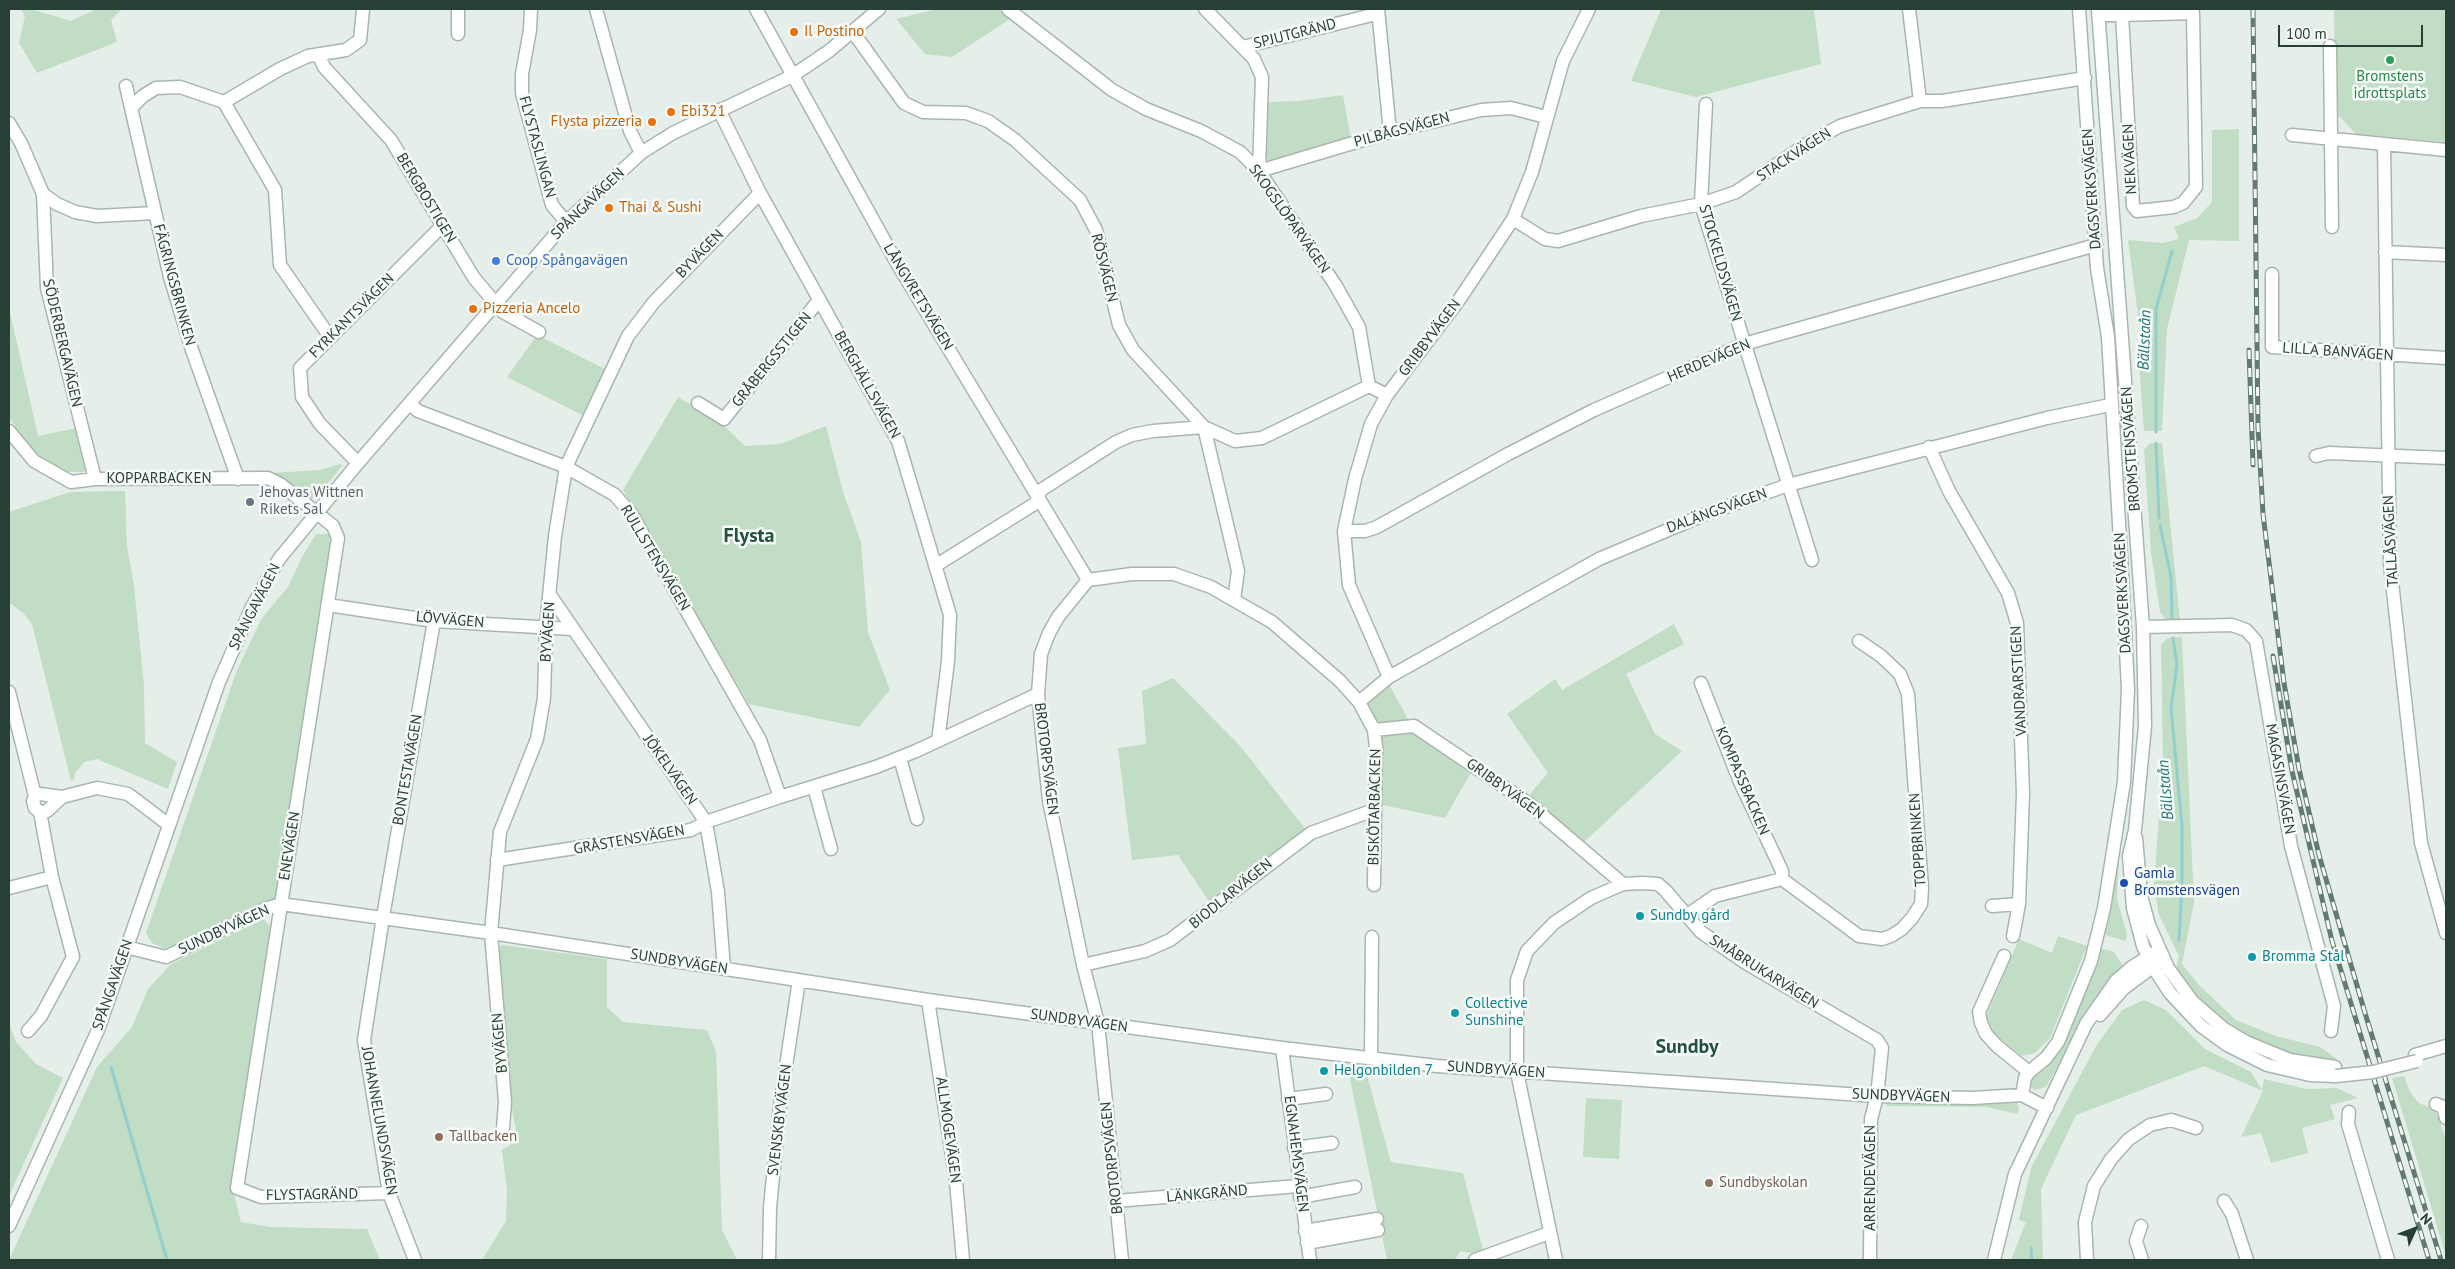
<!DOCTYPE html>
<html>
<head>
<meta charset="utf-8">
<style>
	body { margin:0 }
	#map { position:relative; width:2455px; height:1269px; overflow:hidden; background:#e6eeea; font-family:"PT Sans",sans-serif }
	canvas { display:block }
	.frame { position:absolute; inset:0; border:10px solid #264035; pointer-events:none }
	.north { position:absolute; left:2390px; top:1204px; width:50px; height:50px; -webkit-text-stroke:4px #f7fbf8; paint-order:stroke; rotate:47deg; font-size:14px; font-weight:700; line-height:20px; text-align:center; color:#264035 }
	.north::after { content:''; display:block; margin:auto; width:18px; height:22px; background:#264035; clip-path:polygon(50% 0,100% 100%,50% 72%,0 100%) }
	.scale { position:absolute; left:2278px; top:25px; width:145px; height:22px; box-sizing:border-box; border:2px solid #264035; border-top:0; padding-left:6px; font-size:15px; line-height:18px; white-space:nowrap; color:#264035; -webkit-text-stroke:4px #f7fbf8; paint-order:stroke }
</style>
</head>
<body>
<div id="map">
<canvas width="2455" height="1269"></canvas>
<div class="frame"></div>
<div class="north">N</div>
<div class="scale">100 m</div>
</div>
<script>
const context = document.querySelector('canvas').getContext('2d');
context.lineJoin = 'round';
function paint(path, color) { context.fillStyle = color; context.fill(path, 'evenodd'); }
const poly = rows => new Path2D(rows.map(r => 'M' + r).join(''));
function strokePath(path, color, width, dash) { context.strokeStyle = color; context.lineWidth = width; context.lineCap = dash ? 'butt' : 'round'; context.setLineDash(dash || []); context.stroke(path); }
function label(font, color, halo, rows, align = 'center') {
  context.font = font + ' "PT Sans",sans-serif'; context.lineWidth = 5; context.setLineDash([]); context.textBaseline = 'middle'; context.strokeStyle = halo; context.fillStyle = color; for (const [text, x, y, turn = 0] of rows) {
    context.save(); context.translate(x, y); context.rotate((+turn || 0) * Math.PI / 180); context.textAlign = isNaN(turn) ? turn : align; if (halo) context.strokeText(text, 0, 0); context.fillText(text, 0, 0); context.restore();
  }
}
const green = poly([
	[21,9,31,9,71,21,96,9,122,9,111,20,117,42,37,73,19,43,25,16],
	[937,9,998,9,1010,19,952,57,925,54,896,19],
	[1661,9,1814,9,1821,64,1696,97,1631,81],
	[2334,9,2446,9,2446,142,2356,134,2335,112],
	[1343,95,1351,140,1270,163,1265,156,1267,102,1299,101],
	[2239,129,2239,241,2189,240,2167,329,2162,431,2144,431,2139,364,2139,322,2128,240,2163,243,2179,239,2174,227,2197,218,2212,202,2212,130],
	[9,308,38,436,76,428,87,472,61,472,29,450,9,417],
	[537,335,605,369,584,416,507,377],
	[678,397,723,425,745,446,780,444,826,426,843,492,861,542,868,632,890,690,859,727,749,704,623,490],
	[2150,443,2162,443,2180,620,2165,619,2160,612,2151,552,2144,450],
	[340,464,342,466,317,496,310,499,272,473,320,470],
	[125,491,127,546,134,586,144,685,145,743,177,762,168,789,97,759,84,762,75,773,74,780,71,781,32,624,24,614,9,602,9,512,70,492],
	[316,534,329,534,330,546,280,888,274,900,253,906,178,945,165,949,152,943,146,933,237,670,262,618,288,587,302,557],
	[1674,624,1684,644,1626,674,1655,734,1682,751,1584,842,1529,795,1548,773,1507,714,1555,679,1562,690],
	[2182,637,2194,902,2182,964,2199,985,2236,1020,2276,1036,2320,1047,2337,1059,2326,1062,2287,1055,2235,1030,2215,1015,2192,992,2176,969,2179,956,2159,915,2154,886,2163,760,2161,645,2167,638],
	[1173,678,1241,747,1306,830,1210,903,1178,855,1132,860,1118,748,1146,744,1142,691],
	[1389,684,1408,719,1399,723,1382,724,1373,718,1367,709,1367,703,1373,696],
	[1413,732,1473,769,1445,818,1382,805,1382,733],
	[2119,863,2117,899,2127,934,2126,941,2105,935,2117,865],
	[264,919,270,927,233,1190,241,1222,270,1227,367,1229,380,1260,9,1260,97,1067,132,1027,148,989,171,964],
	[2058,936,2087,946,2050,1038,2035,1053,2022,1056,1993,1033,1986,1017,2019,939,2052,953],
	[502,945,607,959,607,1007,623,1022,707,1030,716,1052,722,1230,737,1260,482,1260,506,1221,507,1190,502,1150,518,1140,506,1079,494,951],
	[2100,948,2114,952,2124,967,2094,1001,2046,1087,2034,1090,2028,1084,2032,1078,2049,1063,2067,1038,2089,984],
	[2144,1000,2166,1010,2205,1049,2251,1072,2262,1090,2264,1079,2307,1089,2337,1088,2358,1098,2330,1105,2335,1119,2302,1128,2308,1153,2271,1163,2261,1133,2241,1137,2263,1091,2204,1066,2076,1115,2041,1189,2043,1260,2011,1260,2026,1222,2019,1220,2031,1168,2096,1046,2122,1010],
	[9,1024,16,1042,36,1064,63,1078,9,1196],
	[1347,1064,1364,1065,1391,1162,1463,1173,1483,1250,1476,1254,1460,1251,1455,1260,1387,1260],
	[2404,1076,2410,1092,2419,1103,2433,1109,2438,1116,2446,1140,2446,1256,2392,1078],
	[1586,1098,1622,1100,1619,1159,1583,1157],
	[2012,1101,2017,1103,2019,1108,2017,1114,1986,1107,1887,1106,1886,1102,1980,1104]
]);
const stream = poly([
	[2156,432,2156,309,2172,251],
	[2156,443,2159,518],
	[2160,525,2171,577,2172,620],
	[2173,638,2177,665,2171,708,2182,827,2182,886,2179,940],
	[111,1067,167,1260],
	[2031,1248,2032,1260]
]);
const minor = poly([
	[531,9,530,30,522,74,522,93,552,205,566,222],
	[596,9,630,131,641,153],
	[756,9,898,265,1088,580],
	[1008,9,1112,90,1146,109,1201,131,1240,152,1259,171,1336,286,1359,327,1369,386,1387,395],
	[1205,9,1254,59,1262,77,1259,171,1390,132,1481,110,1511,108,1546,117],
	[1378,9,1390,132],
	[1909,9,1920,101],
	[2098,9,2143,627,2145,726,2135,830,2129,856,2133,908,2143,946,2153,967,2170,993,2201,1026,2227,1045,2267,1065,2310,1075,2336,1076],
	[2098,15,2122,15,2193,13,2196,187,2183,203,2174,207,2137,211,2133,206,2122,15,2121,9],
	[853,32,904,103,923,112,966,113,988,121,1015,140,1080,200,1096,230,1119,325,1133,350,1204,427,1238,571,1234,600],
	[458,34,458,9],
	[2330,46,2332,227],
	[1243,47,1376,14],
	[319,56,324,67,391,140,474,278,503,312,539,332],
	[126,86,170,277,192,350,238,479],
	[224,102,275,190,280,265,330,337],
	[1706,104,1701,204,1812,560],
	[131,108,143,96,156,88,180,87,224,102,280,69,308,56,346,50,360,40,363,9],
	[719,110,760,193,898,441,950,615,948,661,938,741],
	[9,123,21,143,43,194,47,288,95,479],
	[2292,135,2446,150],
	[2384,145,2390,564,2421,843,2446,933],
	[43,194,57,204,75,212,97,216,155,213],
	[1513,219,1545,239,1558,241,1641,216,1701,204,1736,192,1807,144,1840,126,1920,101,1942,101,2085,78],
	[2385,252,2446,255],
	[2272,274,2272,347,2446,358],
	[698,403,724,419,819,300],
	[410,404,418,411,566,467,615,495,632,515,760,740,780,797],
	[9,431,34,461,71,482,95,479,268,478,280,484,317,513,333,526,338,538,237,1188,261,1197,389,1193],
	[1929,447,1949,491,2008,593,2017,623,2023,794,2019,904,2013,936],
	[2316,456,2329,453,2446,458],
	[358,463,320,424,302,397,300,368,443,225],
	[1344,531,1365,531,1377,527,1508,454,1594,410,1744,344,2096,245],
	[935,566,1036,503,1041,490,1116,442,1132,435,1153,431,1204,427,1235,441,1262,438,1369,386],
	[550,595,706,822,718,892,724,969],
	[328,605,434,621,572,629],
	[2143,627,2232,625,2246,630,2256,641,2291,846,2334,1006,2331,1031],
	[1389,677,1349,585,1344,531,1355,479,1371,424,1387,395,1459,300,1513,219,1532,172,1563,61,1589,9],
	[1701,683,1740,782,1782,871,1782,879],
	[9,692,35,796],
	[1359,702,1389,677,1599,559,1706,514,1788,485,2047,418,2110,405],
	[1374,730,1414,726,1528,803,1623,884],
	[900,758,917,819],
	[814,787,831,849],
	[62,797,47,811,40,812,35,808,33,801,35,796,40,794,62,797,97,788,128,794,169,825],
	[2136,838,2141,896,2149,925,2168,968,2192,1001,2224,1029,2246,1042,2290,1060,2335,1067],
	[497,860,691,830,706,822,780,797,876,767,916,751,1038,694],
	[9,888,52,877],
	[1992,906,2019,904],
	[1686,916,1715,896,1782,879,1859,936,1882,939,1891,936,1902,929,1912,918,1921,904,1922,888,1908,694,1900,674,1881,656,1859,641],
	[126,947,166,957,265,909,281,904,491,933,928,1000,1282,1048,1437,1066,1877,1096,1972,1098,2022,1095,2047,1108],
	[2004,956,1979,1012,1981,1023,1986,1034,1997,1046,2029,1072],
	[1083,965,1145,951,1170,940,1311,833,1374,810],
	[928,1000,956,1182,963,1260],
	[2100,1015,2123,989,2159,962],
	[28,1031,41,1016,73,957,52,877,40,812],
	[1282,1048,1310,1260],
	[2415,1055,2446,1046],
	[1371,1058,1372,937],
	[2022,1095,2025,1078,2029,1072,2046,1058,2058,1042,2091,961,2104,908,2124,782,2128,689,2122,574,2108,337,2097,268,2079,9],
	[1288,1099,1326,1094],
	[2436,1104,2443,1107,2446,1118],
	[2349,1112,2348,1124,2388,1260],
	[503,1128,505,1102,491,933,500,832,537,739,544,698,546,627,555,536,566,467,628,336,654,302,760,193],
	[1294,1148,1332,1143],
	[1300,1197,1355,1187],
	[1116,1201,1298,1186],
	[2224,1201,2232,1214,2247,1260],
	[9,1226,98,1030,219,682,252,607,279,559,358,463,566,222,641,153,673,133,792,76,829,51,879,9],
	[2141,1226,2136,1241,2142,1260],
	[1305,1231,1377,1219],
	[1307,1243,1378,1230],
	[415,1260,389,1193,364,1040,384,911,434,621],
	[769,1260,770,1207,780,1106,799,980],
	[1122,1260,1098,1023,1083,965,1049,801,1038,694,1041,654,1049,633,1058,617,1088,580,1132,574,1174,574,1211,587,1272,622,1340,681,1359,702,1374,730,1376,747,1374,885],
	[1475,1260,1549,1233],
	[1556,1260,1517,1072,1517,980,1527,951,1554,923,1591,898,1623,884,1643,883,1658,884,1665,890,1701,932,1746,963,1877,1040,1882,1048,1877,1096,1871,1119,1870,1260],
	[1994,1260,2015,1174,2086,1024,2116,981,2132,967,2159,950],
	[2087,1260,2085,1222,2094,1186,2111,1159,2129,1139,2150,1125,2171,1120,2196,1128]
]);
const rail = poly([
	[2253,9,2258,427,2263,514,2284,683,2299,769,2319,855,2365,1013,2441,1260],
	[2249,350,2253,465],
	[2273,656,2292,771,2332,941,2429,1260]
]);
const minorBridge = poly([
	[2336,1076,2373,1072,2417,1061]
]);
const markers = [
	[794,32,5,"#e8710a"],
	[2390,60,5,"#2e9e5b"],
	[671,112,5,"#e8710a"],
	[652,122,5,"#e8710a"],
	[609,208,5,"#e8710a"],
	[496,261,5,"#3f7fe0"],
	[473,309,5,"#e8710a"],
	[250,502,5,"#6b7280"],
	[2124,883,5,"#1a4fb4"],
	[1640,916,5,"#0f9aa8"],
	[2252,957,5,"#0f9aa8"],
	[1455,1013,5,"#0f9aa8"],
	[1324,1071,5,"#0f9aa8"],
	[439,1137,5,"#8d6e63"],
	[1709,1183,5,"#8d6e63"]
];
const foodNames = [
	["Il Postino",804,32],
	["Ebi321",681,112],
	["Flysta pizzeria",642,122,"right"],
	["Thai & Sushi",619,208],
	["Pizzeria Ancelo",483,309]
];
const streetNames = [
	["SPJUTGRÄND",1295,34,-14],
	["PILBÅGSVÄGEN",1402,130,-15],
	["FLYSTASLINGAN",537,147,75],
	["STACKVÄGEN",1794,155,-33],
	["NEKVÄGEN",2130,159,-93],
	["DAGSVERKSVÄGEN",2092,189,-94],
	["BERGBOSTIGEN",426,198,59],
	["SPÅNGAVÄGEN",588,204,-44],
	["SKOGSLÖPARVÄGEN",1289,219,55],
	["BYVÄGEN",700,254,-46],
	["STOCKELDSVÄGEN",1720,263,74],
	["RÖSVÄGEN",1104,268,76],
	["FÄGRINGSBRINKEN",174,285,75],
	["LÅNGVRETSVÄGEN",918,297,59],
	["FYRKANTSVÄGEN",352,316,-45],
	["GRIBBYVÄGEN",1430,338,-53],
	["SÖDERBERGAVÄGEN",62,343,77],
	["LILLA BANVÄGEN",2338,352,4],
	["GRÅBERGSSTIGEN",772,360,-51],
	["HERDEVÄGEN",1709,361,-23],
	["BERGHÄLLSVÄGEN",867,385,61],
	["BROMSTENSVÄGEN",2131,449,-94],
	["KOPPARBACKEN",159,479],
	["DALÄNGSVÄGEN",1717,511,-20],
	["TALLÅSVÄGEN",2391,541,-93],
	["RULLSTENSVÄGEN",655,558,59],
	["DAGSVERKSVÄGEN",2123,593,-93],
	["SPÅNGAVÄGEN",255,607,-63],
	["LÖVVÄGEN",450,620,5],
	["BYVÄGEN",548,632,-86],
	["VANDRARSTIGEN",2019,681,-93],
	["BROTORPSVÄGEN",1046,759,83],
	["BONTESTAVÄGEN",408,770,-80],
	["JÖKELVÄGEN",670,770,55],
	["MAGASINSVÄGEN",2280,779,80],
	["KOMPASSBACKEN",1742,781,67],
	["GRIBBYVÄGEN",1505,789,36],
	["BISKÖTARBACKEN",1375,807,-89],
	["GRÅSTENSVÄGEN",629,840,-10],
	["TOPPBRINKEN",1918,840,-94],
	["ENEVÄGEN",290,846,-81],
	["BIODLARVÄGEN",1231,894,-39],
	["SUNDBYVÄGEN",224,930,-25],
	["SUNDBYVÄGEN",679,962,9],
	["SMÅBRUKARVÄGEN",1764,972,32],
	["SPÅNGAVÄGEN",113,985,-71],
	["SUNDBYVÄGEN",1079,1021,8],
	["BYVÄGEN",500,1043,-95],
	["SUNDBYVÄGEN",1496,1070,4],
	["SUNDBYVÄGEN",1901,1096,2],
	["SVENSKBYVÄGEN",780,1120,-83],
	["JOHANNELUNDSVÄGEN",379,1121,80],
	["ALLMOGEVÄGEN",948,1130,82],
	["EGNAHEMSVÄGEN",1296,1154,83],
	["BROTORPSVÄGEN",1112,1158,-96],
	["ARRENDEVÄGEN",1871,1178,-90],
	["LÄNKGRÄND",1207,1194,-5],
	["FLYSTAGRÄND",312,1195,-1]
];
const leisureNames = [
	["Bromstens",2390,77],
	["idrottsplats",2390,94]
];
const shopNames = [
	["Coop Spångavägen",506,261]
];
const worshipNames = [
	["Jehovas Wittnen",260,493],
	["Rikets Sal",260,510]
];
const transitNames = [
	["Gamla",2134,874],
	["Bromstensvägen",2134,891]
];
const cultureNames = [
	["Sundby gård",1650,916],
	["Bromma Stål",2262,957],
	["Collective",1465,1004],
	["Sunshine",1465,1021],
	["Helgonbilden 7",1334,1071]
];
const educationNames = [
	["Tallbacken",449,1137],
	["Sundbyskolan",1719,1183]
];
const waterNames = [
	["Bällstaån",2145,340,-88],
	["Bällstaån",2166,790,-95]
];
const districtNames = [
	["Flysta",749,536],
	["Sundby",1687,1047]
];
paint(green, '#c1ddc5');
strokePath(stream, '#93cecf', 3);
strokePath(minor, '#a9b6b0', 15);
strokePath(minor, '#fff', 12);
strokePath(rail, '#617b70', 5);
strokePath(rail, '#f7fbf8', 3, [9]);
strokePath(minorBridge, '#a9b6b0', 15, []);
strokePath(minorBridge, '#fff', 12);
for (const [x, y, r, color] of markers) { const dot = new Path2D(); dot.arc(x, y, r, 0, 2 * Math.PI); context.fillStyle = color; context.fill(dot); strokePath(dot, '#f7fbf8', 2); }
label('15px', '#c56008', '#f7fbf8', foodNames, 'left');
label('15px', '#264035', '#f7fbf8', streetNames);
label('15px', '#27864d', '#f7fbf8', leisureNames);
label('15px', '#366cbe', '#f7fbf8', shopNames, 'left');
label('15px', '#5b616d', '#f7fbf8', worshipNames, 'left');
label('15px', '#164399', '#f7fbf8', transitNames, 'left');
label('15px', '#0d838f', '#f7fbf8', cultureNames, 'left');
label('15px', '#785e54', '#f7fbf8', educationNames, 'left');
label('italic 16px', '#237678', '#f7fbf8', waterNames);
label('bold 20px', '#23513f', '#f7fbf8', districtNames);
</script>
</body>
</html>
